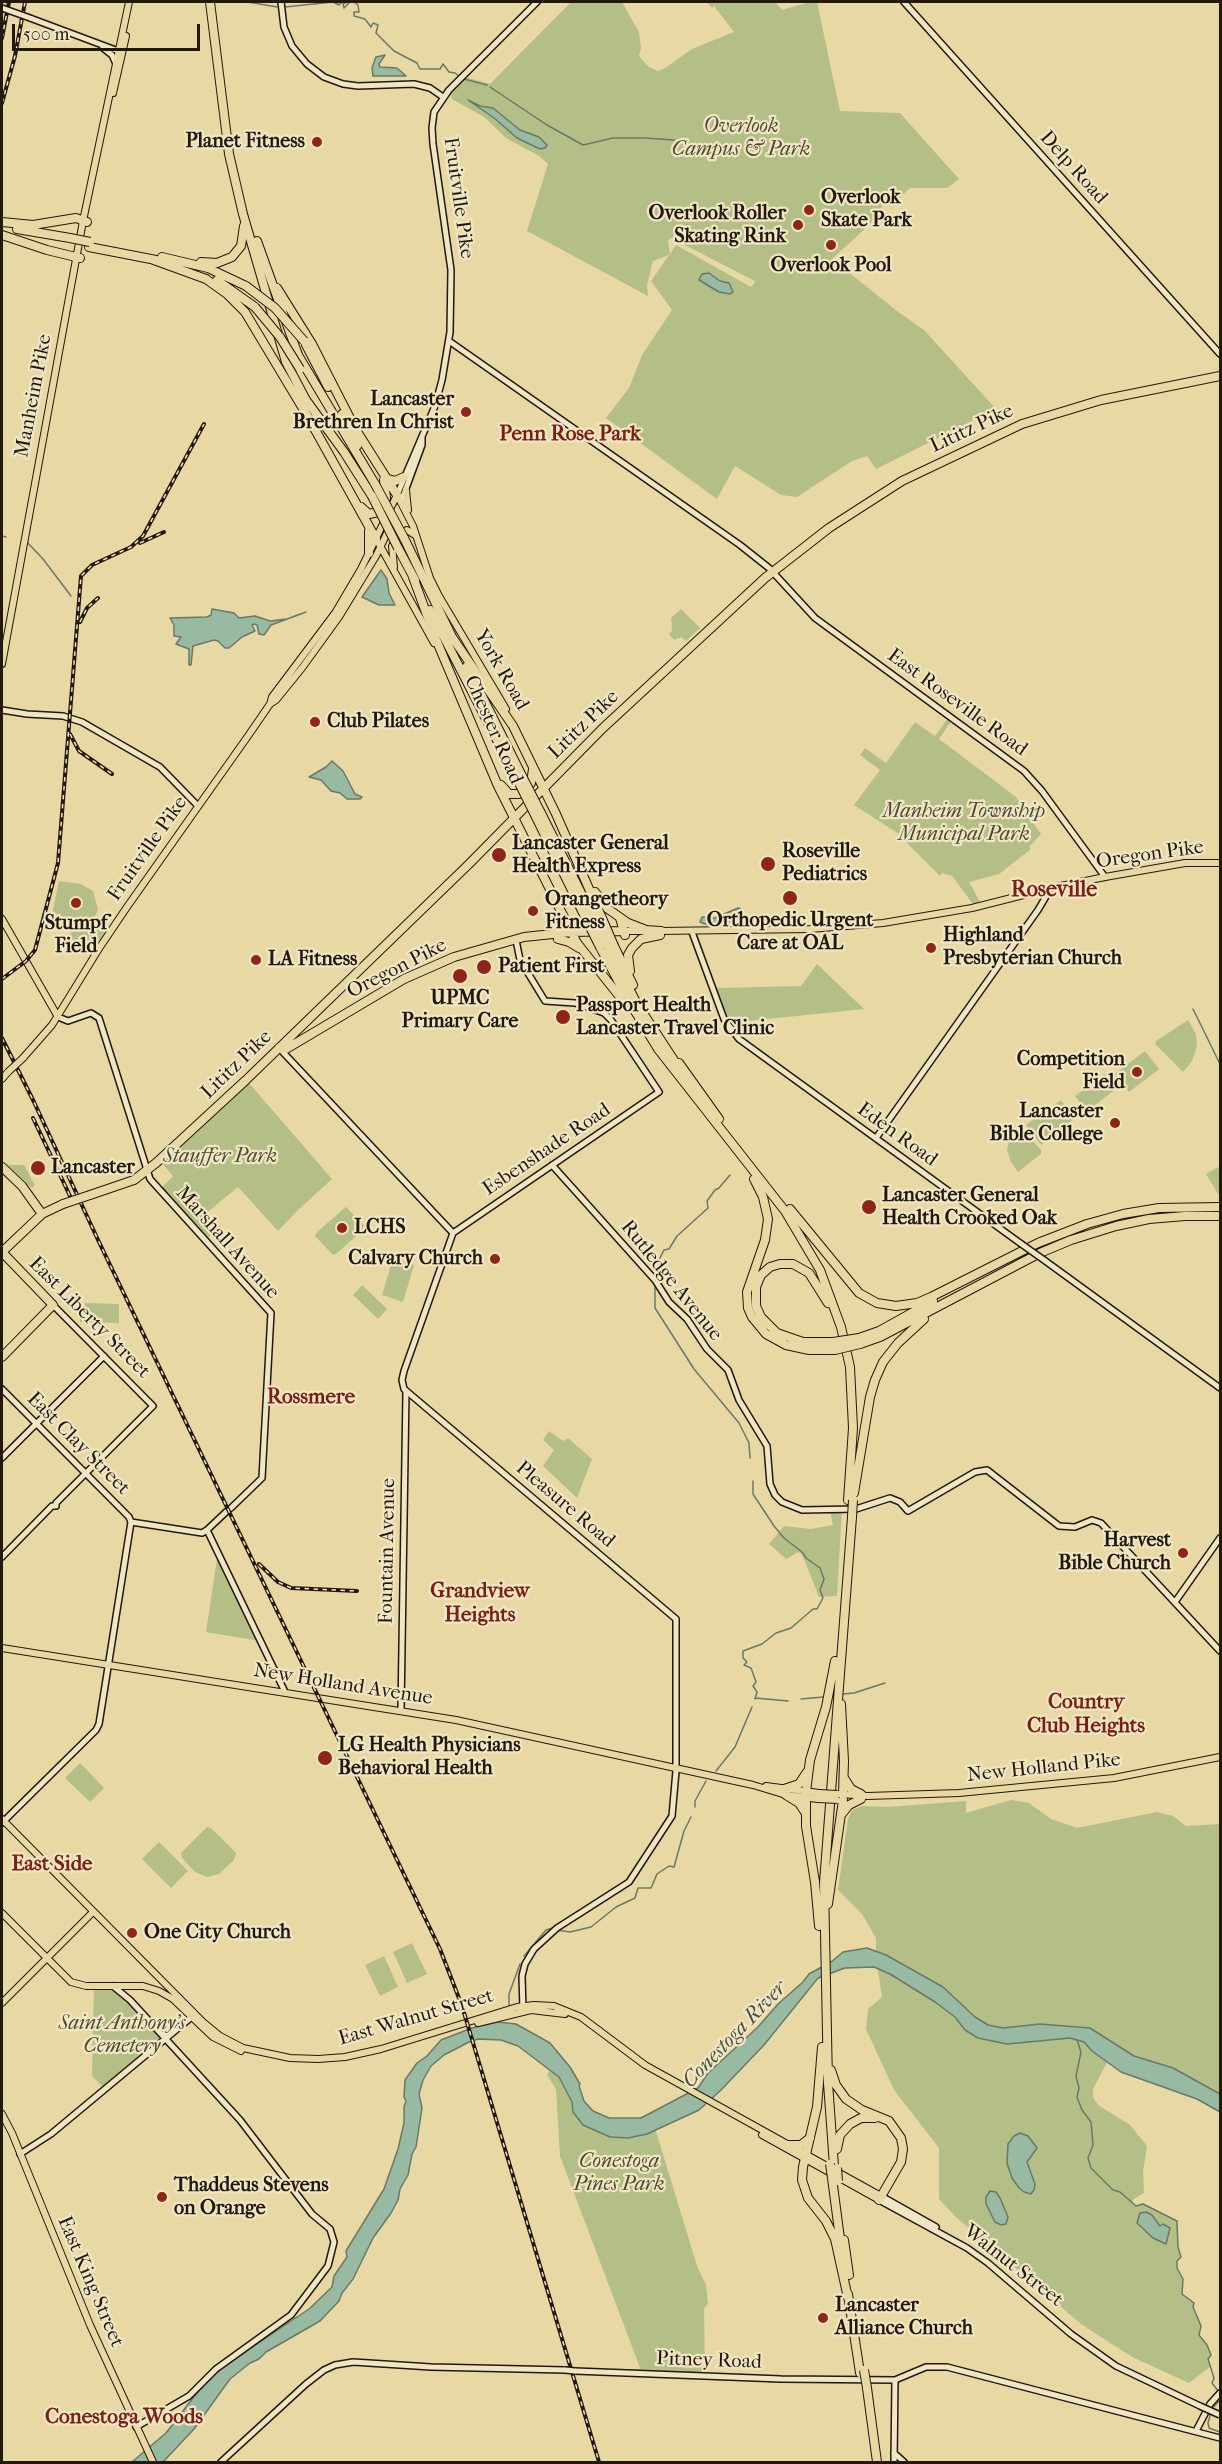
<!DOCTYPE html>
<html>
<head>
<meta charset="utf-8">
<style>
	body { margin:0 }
	#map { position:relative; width:1222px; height:2464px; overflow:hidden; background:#e8d8a4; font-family:"IM FELL French Canon",serif }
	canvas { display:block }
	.frame { position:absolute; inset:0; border:3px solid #23180e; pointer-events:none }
	.scale { position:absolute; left:12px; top:24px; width:188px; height:27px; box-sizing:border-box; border:3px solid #23180e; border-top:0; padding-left:8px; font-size:18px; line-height:21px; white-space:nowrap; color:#23180e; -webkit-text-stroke:4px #f0e6c4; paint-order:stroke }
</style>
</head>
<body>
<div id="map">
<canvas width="1222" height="2464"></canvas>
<div class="frame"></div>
<div class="scale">500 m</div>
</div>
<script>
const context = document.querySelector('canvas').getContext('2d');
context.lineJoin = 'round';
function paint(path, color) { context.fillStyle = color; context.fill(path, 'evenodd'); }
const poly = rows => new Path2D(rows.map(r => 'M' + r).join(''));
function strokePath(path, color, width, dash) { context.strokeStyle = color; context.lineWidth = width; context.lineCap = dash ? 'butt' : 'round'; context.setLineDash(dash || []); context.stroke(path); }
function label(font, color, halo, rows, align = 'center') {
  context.font = font + ' "IM FELL French Canon",serif'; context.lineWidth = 4.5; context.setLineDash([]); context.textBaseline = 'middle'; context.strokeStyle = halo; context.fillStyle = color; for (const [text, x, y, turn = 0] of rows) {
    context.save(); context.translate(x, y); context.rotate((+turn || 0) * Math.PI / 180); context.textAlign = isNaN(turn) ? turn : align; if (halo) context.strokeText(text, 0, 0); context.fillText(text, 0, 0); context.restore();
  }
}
const green = poly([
	[571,2,622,2,639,32,641,48,639,56,649,67,658,71,665,68,692,49,734,32,714,6,712,8,707,2,775,2,782,10,810,2,817,2,840,111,900,113,959,179,947,188,910,188,898,199,882,206,869,225,832,259,897,311,924,330,996,409,876,469,867,456,852,461,797,497,781,495,735,466,717,499,606,418,629,388,642,355,672,310,651,281,669,255,653,261,647,285,648,296,527,231,548,164,539,156,506,138,484,117,452,99,450,94,465,77,490,84],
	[671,238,755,281,755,282,751,287,676,245,670,254,668,240],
	[681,609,700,628,686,641,681,637,674,640,669,634,672,631,671,618],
	[948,718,952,720,939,739,1016,797,1041,834,1029,847,1031,849,999,874,969,882,980,902,973,904,952,876,942,873,940,876,896,832,854,805,880,770,860,755,865,748,886,763,915,722,935,736],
	[59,881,81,884,93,891,98,910,91,925,105,932,93,950,88,952,68,937,75,928,83,925,54,918,52,915],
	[817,964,864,1009,729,1023,716,988,801,986],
	[1188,1020,1196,1034,1197,1046,1192,1061,1183,1072,1155,1044,1156,1041],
	[1145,1051,1159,1069,1129,1092,1115,1074],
	[1105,1074,1116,1089,1086,1112,1075,1096],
	[248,1082,332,1179,297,1211,278,1231,238,1187,204,1215,216,1230,208,1238,161,1188,173,1176,162,1163],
	[1061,1100,1075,1118,1041,1145,1026,1125],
	[1021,1128,1041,1150,1041,1154,1018,1172,1011,1162,1007,1150,1009,1139],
	[5,1162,9,1165,24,1165,35,1185,32,1188,20,1179],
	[1218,1167,1220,1172,1220,1192,1218,1194,1206,1174],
	[346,1207,364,1225,362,1231,337,1253,333,1255,315,1236,317,1232],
	[393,1258,414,1265,403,1302,382,1295],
	[362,1285,387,1309,378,1319,353,1295],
	[85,1303,119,1304,119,1323,80,1322,80,1317,85,1311],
	[549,1431,563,1441,568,1438,592,1459,577,1498,543,1466,554,1450,543,1440],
	[842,1509,837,1596,819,1597,802,1554,798,1552,786,1559,769,1544,784,1526,811,1529,833,1525,830,1510],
	[218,1552,260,1641,206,1632],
	[80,1763,104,1788,90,1802,65,1778],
	[1011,1800,1029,1803,1051,1819,1077,1828,1157,1812,1173,1816,1186,1826,1220,1824,1220,2102,1113,2051,1093,2089,1093,2097,1098,2105,1130,2125,1147,2146,1143,2172,1144,2193,1135,2198,1132,2202,1136,2206,1143,2204,1151,2207,1177,2221,1178,2247,1181,2257,1177,2261,1177,2268,1183,2279,1182,2293,1194,2303,1193,2307,1201,2326,1199,2335,1207,2345,1211,2355,1208,2359,1211,2366,1189,2383,1132,2357,1081,2324,956,2217,939,2199,939,2148,894,2090,866,2029,868,2009,882,1997,876,1958,876,1938,862,1914,838,1890,848,1819,852,1810,862,1806,888,1807,966,1801,966,1813],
	[207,1827,211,1828,236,1853,234,1860,219,1874,207,1877,195,1872,182,1858,181,1853],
	[159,1842,188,1871,171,1888,142,1859],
	[412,1943,427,1974,407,1983,393,1952],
	[384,1956,398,1987,380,1996,365,1965],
	[94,1988,114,1988,121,1993,163,2039,104,2088,92,2076],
	[554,2061,598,2122,655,2128,697,2266,706,2285,708,2303,704,2309,705,2373,642,2373,560,2156,556,2089,547,2075]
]);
const water = poly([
	[385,55,379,64,380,67,397,68,406,76,373,76,372,68,376,57,385,55],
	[468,100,480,106,493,108,520,130,539,137,547,145,545,148,540,149,517,138,494,118,468,100],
	[709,273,720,281,729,283,733,292,730,294,719,292,699,280,702,274,709,273],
	[381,570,387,579,389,593,395,605,379,605,362,597,381,570],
	[212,609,234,613,239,618,255,616,270,621,287,619,306,612,271,625,264,635,259,634,257,625,254,624,252,625,255,631,242,637,229,648,225,648,218,641,214,640,193,646,191,665,189,665,189,649,176,644,181,637,174,636,174,625,170,618,207,617,211,615,212,609],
	[332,761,343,771,355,794,362,797,360,799,347,799,340,793,331,791,321,780,309,777,326,767,332,761],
	[738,908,741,909,741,914,735,921,705,924,700,922,702,917,715,918,738,908],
	[867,1948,886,1955,943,1987,975,2017,988,2025,1003,2028,1040,2024,1090,2028,1134,2056,1173,2068,1220,2094,1220,2112,1197,2099,1121,2072,1092,2051,1084,2042,1070,2038,1007,2044,978,2038,965,2030,955,2017,935,2002,890,1974,874,1967,845,1968,818,1978,764,2045,721,2090,699,2110,647,2134,628,2138,610,2137,583,2125,573,2112,572,2102,559,2077,518,2046,501,2040,478,2039,469,2042,444,2055,431,2066,423,2080,419,2094,422,2108,416,2147,412,2154,408,2175,400,2189,398,2200,391,2213,373,2238,353,2279,342,2293,339,2301,320,2321,266,2352,259,2359,250,2363,230,2379,194,2429,163,2462,132,2462,166,2433,196,2394,221,2368,309,2309,332,2287,334,2276,347,2257,346,2251,384,2189,398,2149,404,2123,404,2107,406,2101,404,2097,405,2080,417,2063,427,2056,441,2040,472,2028,498,2022,516,2024,550,2043,570,2067,580,2084,579,2086,584,2101,593,2111,609,2118,641,2118,698,2088,708,2073,758,2027,778,2004,803,1982,809,1974,831,1962,843,1952,867,1948],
	[1020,2133,1028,2136,1037,2148,1027,2162,1035,2184,1034,2190,1031,2194,1024,2192,1019,2188,1012,2178,1007,2163,1008,2144,1014,2136,1020,2133],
	[990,2191,996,2192,1000,2198,1008,2217,1006,2224,1001,2225,995,2222,986,2204,986,2197,990,2191],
	[1146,2212,1152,2215,1160,2226,1163,2224,1170,2228,1166,2244,1153,2238,1137,2223,1140,2213,1146,2212]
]);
const stream = poly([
	[248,2,277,7],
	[347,2,343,4,344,8,350,2],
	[354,2,358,5,359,12,354,12,354,16,365,19,371,27,373,23,378,25,376,33,394,51,417,63,420,69,440,69,443,64,449,72,455,73,459,76],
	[285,7,333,2,339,5,342,2],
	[464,79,487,85],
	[490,87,547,125,583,145,613,138,644,138,674,140],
	[2,536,6,537],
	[27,542,43,559,71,596],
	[1193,1009,1220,1064],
	[657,1277,659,1260,664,1250,669,1249,677,1236,708,1208,707,1201,715,1190,719,1188,730,1175],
	[655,1285,655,1308,694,1369,739,1423,749,1443,750,1458],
	[753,1481,753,1494,774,1526,784,1538,802,1552,806,1558,820,1568,824,1579,820,1590,823,1598,817,1609,813,1609,791,1628,776,1633,762,1644,743,1651,743,1658,747,1662,744,1665,751,1668,756,1682,753,1686,757,1692,755,1699],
	[843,1694,854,1693,885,1683],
	[755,1698,788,1701],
	[801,1699,823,1697],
	[716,1771,735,1747,752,1707],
	[695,1807,695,1801,706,1781],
	[557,1930,570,1932,591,1927,616,1907,635,1898,638,1888,651,1888,657,1874,669,1866,674,1867,684,1831,691,1817],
	[524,1956,546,1930,553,1928],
	[509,2005,509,1994,520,1964],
	[1077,2040,1081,2052,1076,2076,1079,2088,1077,2097,1082,2110,1091,2122,1093,2145,1088,2158,1091,2168,1113,2190,1120,2192,1136,2206,1143,2204,1177,2221,1178,2247,1181,2257,1177,2261,1177,2268,1183,2279,1182,2294,1194,2303,1193,2307,1201,2326,1199,2335,1207,2345,1211,2355,1208,2359,1214,2378,1212,2383,1218,2391],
	[1220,2400,1212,2409,1208,2423,1209,2428,1220,2432]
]);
const secondary = poly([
	[281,2,284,27,292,46,307,64,324,77,343,84,358,86,414,84,430,88,443,97],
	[904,2,1220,354],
	[30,18,121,52],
	[103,48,112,55,116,64],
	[449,341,740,545,769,568,815,618,1024,771,1042,791,1105,877],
	[397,495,435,406,442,380,450,332,451,270,433,144,432,128,434,112,449,90,537,2],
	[401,502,422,445,422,438],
	[2,710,27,714,63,716,82,722,160,767,198,806],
	[692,932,724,1019,739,1039,1020,1243],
	[58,1017,68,1021,91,1013,99,1018,150,1179,271,1313,262,1478,231,1508],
	[279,1048,453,1233],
	[876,1138,1038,910,1051,888],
	[552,1165,655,1280,669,1302,687,1319,707,1349,728,1370,739,1400,767,1446,770,1484,775,1495,782,1502,802,1510,856,1509,890,1498,900,1502,908,1511,975,1472,987,1470,1059,1526,1075,1527,1092,1520,1101,1523,1220,1651],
	[453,1233,404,1371,402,1380,404,1389,676,1619,676,1771,672,1816,629,1882,557,1928,534,1949,525,1964,522,1976,523,2010],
	[453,1233,659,1092,611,1020,604,1013,575,1003,545,1001,520,960,516,940],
	[1044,1260,1220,1388],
	[2,1389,129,1517,131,1522],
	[2,1458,104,1356],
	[131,1522,202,1533,207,1530],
	[207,1530,285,1692],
	[207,1530,226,1512],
	[2,1557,52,1506,56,1506,56,1503,153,1406,53,1305],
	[1175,1602,1220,1538],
	[401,1710,406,1392],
	[2,1823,96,1730,99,1724,131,1522],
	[113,1986,130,2000,240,2120,312,2214,330,2229,334,2242,328,2266,291,2315,216,2369,189,2396,136,2427],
	[20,2154,51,2134,194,2015],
	[881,2196,936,2227],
	[879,2200,967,2248,988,2263,1071,2334,1116,2366,1200,2406],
	[575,2371,781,2379,895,2380,926,2367,947,2367,1220,2438],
	[1196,2431,1210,2404,1220,2393],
	[894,2453,904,2462],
	[221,2462,306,2384,324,2370,335,2365,353,2362,431,2367,565,2370],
	[894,2462,895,2380]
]);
const primary = poly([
	[113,93,126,36],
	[406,490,408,510],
	[397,495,413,526,430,578,439,596,506,709],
	[379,544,434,643],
	[394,567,392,546,398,534,407,530,415,535],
	[2,664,83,221,129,2],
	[270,704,276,700,302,668,339,617,376,556,389,529],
	[2,919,58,1017],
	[625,931,645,931],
	[658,931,810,929,883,923,972,908,1051,888,1105,877,1185,863,1220,863],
	[23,1058,52,1025,100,947,127,907,248,736,270,704,272,697,335,613,361,569,397,495],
	[2,1079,8,1072],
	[2,1648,456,1720,753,1785,786,1795,818,1799],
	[766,1786,819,1793],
	[840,1794,868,1796,959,1793,1114,1778,1220,1757],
	[2,1819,203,2022,220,2036,243,2048,290,2058,318,2059,345,2057,381,2049,517,2007,534,2005,554,2006,581,2017,645,2065,881,2196],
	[2,1913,71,1982,86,1986,143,1986,159,1991,173,1999,213,2037,241,2051],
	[2,2003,93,1912],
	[478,2023,531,2010,565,2014],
	[2,2114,12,2133,90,2325,153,2462],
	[762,2135,879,2200]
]);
const highway = poly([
	[210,2,229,154,243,214,286,362,306,400,344,452,372,496],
	[2,222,33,225,76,218,87,222],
	[17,229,70,238],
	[2,235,47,250,80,258],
	[257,241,298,355,375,484],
	[89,247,156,260],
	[162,257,208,268,246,286],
	[151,259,206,279,227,294,245,312,308,417,376,539],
	[201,262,217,263,232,257,241,246,244,226],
	[217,280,255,307],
	[277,288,312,344,356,430,397,495],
	[306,345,328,387],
	[342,414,357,446],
	[385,478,395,481,404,477],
	[361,507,369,514,379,512,386,498,384,480],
	[369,531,369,553],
	[404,538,454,641],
	[398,548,415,580],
	[413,577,435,637,498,786,577,943,624,1002],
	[430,610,518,781],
	[452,637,513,726,556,814,605,925],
	[467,666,523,778],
	[501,785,509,794,519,794,531,783,533,769],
	[541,813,597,925],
	[536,817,589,925],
	[595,892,608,909,628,923,646,930,661,931],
	[620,918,625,935],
	[558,939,569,942,579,948],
	[614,946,633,985],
	[600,947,630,1003,658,1049,785,1211,820,1270,841,1327,850,1367,853,1428,848,1500],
	[608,947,637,1004,679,1068],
	[630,971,628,955,632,948,641,939,660,935],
	[279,1048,286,1049,404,979,454,957,524,937,572,932,625,931],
	[679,1063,719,1119],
	[2,1167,22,1186,42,1214],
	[754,1179,763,1197,768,1219,765,1240,747,1292,748,1308,752,1317,766,1334,786,1345,809,1350,835,1350],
	[90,1195,134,1180,156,1163,246,1080,469,864,603,728,765,578,829,528,902,481,1022,424,1101,400,1220,376],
	[790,1209,859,1293,877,1303,896,1306,917,1303,931,1297,1038,1243,1087,1224,1123,1214,1159,1208,1220,1207],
	[828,1303,809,1273,793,1264,780,1264,770,1267,761,1275,756,1287,756,1306,761,1317,777,1333,803,1342,833,1342],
	[859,1338,879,1331,933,1301],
	[860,1344,880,1337,1040,1253,1071,1240,1116,1226,1149,1219,1185,1216,1220,1216],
	[2,1357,53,1305,2,1252,42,1214,63,1204],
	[854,1493,870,1397,875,1380,883,1362,898,1343,924,1319],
	[841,1704,844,1761,843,1794],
	[844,1778,851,1789,861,1794],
	[784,1789,799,1784,807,1772],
	[806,1792,810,1760,826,1707,835,1661],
	[786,1795,799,1803,805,1812],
	[806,1798,806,1826,815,1882,819,1926],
	[841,1815,849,1805,861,1799],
	[828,1904,843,1800],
	[822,2047,817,2107,803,2167,802,2180,808,2198,826,2221,835,2239,848,2298],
	[831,2070,836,2085,846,2099,862,2110,889,2121,901,2138,903,2149,901,2162,879,2200],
	[789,2145,801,2145,810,2138],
	[837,2149,840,2135,850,2124,861,2118,875,2118],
	[834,2166,828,2083,824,1883,852,1517],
	[832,2178,841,2246],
	[844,2240,849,2275],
	[848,2294,860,2373],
	[867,2388,877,2462]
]);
const rail = poly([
	[2,38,9,2],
	[2,103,15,56,25,2],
	[140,543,164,532],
	[80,622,87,608,98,598],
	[70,734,79,751,112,774],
	[2,979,26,961,35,950,58,863,81,576,92,565,131,547,143,536,204,424],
	[2,1038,34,1102,99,1242,440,1949,462,2006,599,2462],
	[33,1118,70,1196],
	[259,1564,278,1582,291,1588,357,1591]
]);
const secondaryBridge = poly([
	[2,8,30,18],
	[1020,1243,1044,1260],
	[565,2370,575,2371],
	[1200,2406,1220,2415]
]);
const primaryBridge = poly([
	[8,1072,23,1058],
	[819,1793,837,1794],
	[818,1799,837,1800]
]);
const highwayBridge = poly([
	[70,238,90,242],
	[246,286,275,308,304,341],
	[255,307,280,337,300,369],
	[375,484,404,538],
	[372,496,398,548],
	[523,778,541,813],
	[518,781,536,817],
	[589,925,600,947],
	[597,925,608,947],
	[605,925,614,946],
	[63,1204,90,1195],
	[833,1342,859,1338],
	[835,1350,860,1344],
	[852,1517,853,1500],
	[830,2164,832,2178],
	[837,2168,838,2181],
	[864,2370,867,2388]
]);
const markers = [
	[317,142,6,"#8f2418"],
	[809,210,6,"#8f2418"],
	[798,225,6,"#8f2418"],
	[831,245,6,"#8f2418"],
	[466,412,6,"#8f2418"],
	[315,722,6,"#8f2418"],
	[499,855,8,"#8f2418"],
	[768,864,8,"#8f2418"],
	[790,898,8,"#8f2418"],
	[76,903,6,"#8f2418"],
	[533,911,6,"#8f2418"],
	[931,948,6,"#8f2418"],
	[256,960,6,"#8f2418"],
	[484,967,8,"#8f2418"],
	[460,976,8,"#8f2418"],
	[563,1017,8,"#8f2418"],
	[1137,1072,6,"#8f2418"],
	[1115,1123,6,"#8f2418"],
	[38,1168,8,"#8f2418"],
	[869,1207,8,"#8f2418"],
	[342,1228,6,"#8f2418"],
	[495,1259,6,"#8f2418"],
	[1183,1553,6,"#8f2418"],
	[325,1758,8,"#8f2418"],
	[132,1933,6,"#8f2418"],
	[162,2197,6,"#8f2418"],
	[823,2318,6,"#8f2418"]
];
const parkNames = [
	["Overlook",741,127],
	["Campus & Park",741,150],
	["Manheim Township",964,812],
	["Municipal Park",964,835],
	["Stauffer Park",220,1157],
	["Saint Anthony's",122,2024],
	["Cemetery",122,2047],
	["Conestoga",619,2162],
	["Pines Park",619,2185]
];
const poiNames = [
	["Planet Fitness",305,142,"right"],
	["Overlook",821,198],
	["Skate Park",821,221],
	["Overlook Roller",786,214,"right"],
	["Skating Rink",786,237,"right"],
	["Overlook Pool",831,266,"center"],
	["Lancaster",454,400,"right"],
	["Brethren In Christ",454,423,"right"],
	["Club Pilates",327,722],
	["Lancaster General",512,844],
	["Health Express",512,867],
	["Roseville",782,852],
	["Pediatrics",782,875],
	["Orangetheory",545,900],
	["Fitness",545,923],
	["Orthopedic Urgent",790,921,"center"],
	["Care at OAL",790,944,"center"],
	["Stumpf",76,924,"center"],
	["Field",76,947,"center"],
	["Highland",943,936],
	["Presbyterian Church",943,959],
	["LA Fitness",268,960],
	["Patient First",498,967],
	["UPMC",460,999,"center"],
	["Primary Care",460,1022,"center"],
	["Passport Health",576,1006],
	["Lancaster Travel Clinic",576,1029],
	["Competition",1125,1060,"right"],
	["Field",1125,1083,"right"],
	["Lancaster",1103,1112,"right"],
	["Bible College",1103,1135,"right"],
	["Lancaster",51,1168],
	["Lancaster General",882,1196],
	["Health Crooked Oak",882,1219],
	["LCHS",354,1228],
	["Calvary Church",483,1259,"right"],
	["Harvest",1171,1541,"right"],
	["Bible Church",1171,1564,"right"],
	["LG Health Physicians",338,1746],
	["Behavioral Health",338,1769],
	["One City Church",144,1933],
	["Thaddeus Stevens",174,2186],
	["on Orange",174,2209],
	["Lancaster",835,2306],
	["Alliance Church",835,2329]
];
const streetNames = [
	["Delp Road",1073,168,48],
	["Fruitville Pike",458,198,82],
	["Manheim Pike",34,396,-79],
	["Lititz Pike",972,429,-25],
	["York Road",501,670,60],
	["East Roseville Road",957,703,36],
	["Lititz Pike",584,725,-44],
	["Chester Road",493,730,66],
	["Fruitville Pike",148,849,-55],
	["Oregon Pike",1150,855,-8],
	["Oregon Pike",397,969,-27],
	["Lititz Pike",237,1065,-44],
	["Eden Road",897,1135,36],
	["Esbenshade Road",547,1150,-34],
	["Marshall Avenue",227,1243,48],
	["Rutledge Avenue",671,1281,51],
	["East Liberty Street",89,1318,45],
	["East Clay Street",78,1444,45],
	["Pleasure Road",565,1505,40],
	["Fountain Avenue",388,1551,-89],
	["New Holland Avenue",343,1685,9],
	["New Holland Pike",1044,1768,-6],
	["East Walnut Street",416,2018,-16],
	["Walnut Street",1013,2266,38],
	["East King Street",90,2282,67],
	["Pitney Road",709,2361,2]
];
const neighbourhoodNames = [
	["Penn Rose Park",570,435],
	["Rossmere",311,1398],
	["Grandview",480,1592],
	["Heights",480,1616],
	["Country",1086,1703],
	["Club Heights",1086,1727],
	["East Side",52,1865],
	["Conestoga Woods",124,2418]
];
const waterNames = [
	["Conestoga River",735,2035,-46]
];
const quarterNames = [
	["Roseville",1054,891]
];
paint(green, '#b4bf87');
paint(water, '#98baa3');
strokePath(water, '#697967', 1.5);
strokePath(stream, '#697967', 1.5);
strokePath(secondary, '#23180e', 8);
strokePath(primary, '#23180e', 8);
strokePath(highway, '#23180e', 10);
strokePath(secondary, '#f0e6c4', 5);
strokePath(primary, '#e8d8a4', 6);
strokePath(highway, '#e8d8a4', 8);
strokePath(rail, '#23180e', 4);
strokePath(rail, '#f0e6c4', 1.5, [4.5]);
strokePath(secondaryBridge, '#23180e', 8, []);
strokePath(primaryBridge, '#23180e', 8, []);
strokePath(highwayBridge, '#23180e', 10, []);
strokePath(secondaryBridge, '#f0e6c4', 5);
strokePath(primaryBridge, '#e8d8a4', 6);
strokePath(highwayBridge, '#e8d8a4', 8);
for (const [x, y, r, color] of markers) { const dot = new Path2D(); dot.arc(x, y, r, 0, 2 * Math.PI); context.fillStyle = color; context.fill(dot); strokePath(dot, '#f0e6c4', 2); }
label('italic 20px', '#4e4a32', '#f0e6c4', parkNames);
label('bold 20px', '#23180e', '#f0e6c4', poiNames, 'left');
label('20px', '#23180e', '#f0e6c4', streetNames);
label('bold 21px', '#7a1f14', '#f0e6c4', neighbourhoodNames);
label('italic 21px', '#4c5142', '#f0e6c4', waterNames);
label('bold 22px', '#7a1f14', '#f0e6c4', quarterNames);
</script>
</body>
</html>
